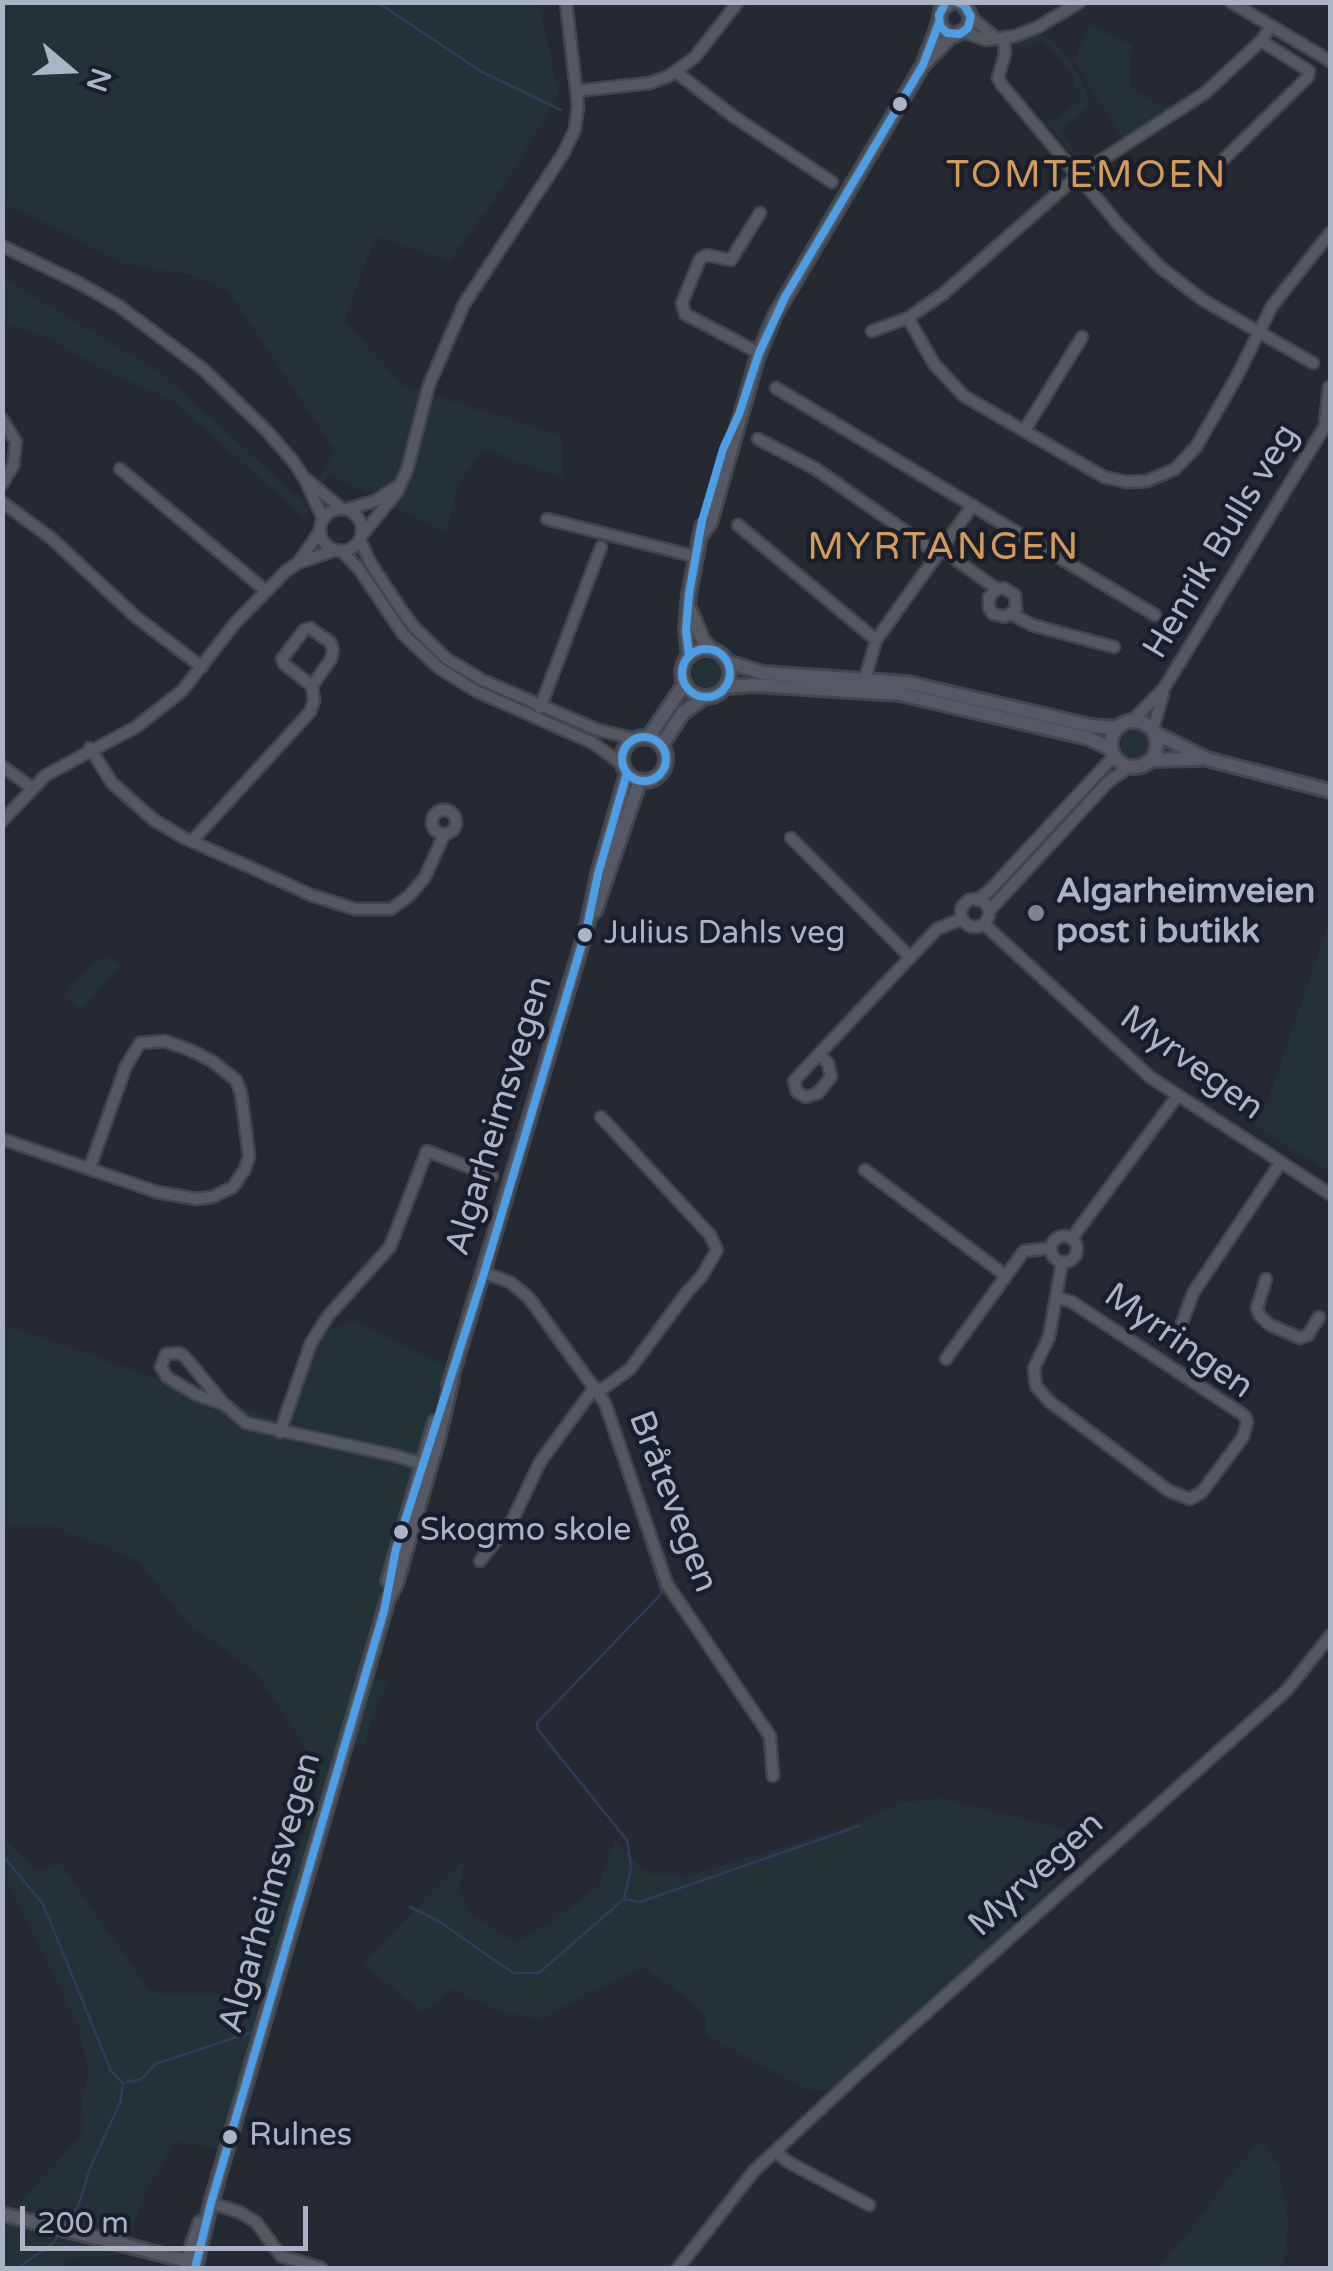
<!DOCTYPE html>
<html>
<head>
<meta charset="utf-8">
<style>
	body { margin:0 }
	#map { position:relative; width:1333px; height:2271px; overflow:hidden; background:#252931; font-family:"Varela Round",sans-serif }
	canvas { display:block }
	.frame { position:absolute; inset:0; border:5px solid #acb3c5; pointer-events:none }
	.north { position:absolute; left:20px; top:20px; width:100px; height:100px; -webkit-text-stroke:8px #181e2c; paint-order:stroke; rotate:109deg; font-size:28px; font-weight:700; line-height:40px; text-align:center; color:#acb3c5 }
	.north::after { content:''; display:block; margin:auto; width:35px; height:45px; background:#acb3c5; clip-path:polygon(50% 0,100% 100%,50% 72%,0 100%) }
	.scale { position:absolute; left:20px; top:2206px; width:288px; height:45px; box-sizing:border-box; border:5px solid #acb3c5; border-top:0; padding-left:12px; font-size:30px; line-height:35px; white-space:nowrap; color:#acb3c5; -webkit-text-stroke:8px #181e2c; paint-order:stroke }
</style>
</head>
<body>
<div id="map">
<canvas width="1333" height="2271"></canvas>
<div class="frame"></div>
<div class="north">N</div>
<div class="scale">200 m</div>
</div>
<script>
const context = document.querySelector('canvas').getContext('2d');
context.lineJoin = 'round';
function paint(path, color) { context.fillStyle = color; context.fill(path, 'evenodd'); }
const poly = rows => new Path2D(rows.map(r => 'M' + r).join(''));
function strokePath(path, color, width, dash) { context.strokeStyle = color; context.lineWidth = width; context.lineCap = dash ? 'butt' : 'round'; context.setLineDash(dash || []); context.stroke(path); }
function label(font, color, halo, rows, align = 'center') {
  context.font = font + ' "Varela Round",sans-serif'; context.lineWidth = 9; context.setLineDash([]); context.textBaseline = 'middle'; context.strokeStyle = halo; context.fillStyle = color; for (const [text, x, y, turn = 0] of rows) {
    context.save(); context.translate(x, y); context.rotate((+turn || 0) * Math.PI / 180); context.textAlign = isNaN(turn) ? turn : align; if (halo) context.strokeText(text, 0, 0); context.fillText(text, 0, 0); context.restore();
  }
}
const green = poly([
	[2,3,539,3,559,94,504,186,449,262,376,235,344,321,403,385,562,437,563,478,484,449,460,482,446,533,329,474,318,494,328,504,323,507,317,496,304,520,298,512,172,400,109,373,48,338,3,323,3,278,161,373,308,506,334,449,229,292,192,275,124,264,26,213,3,204],
	[1090,24,1132,45,1130,86,1164,108,1198,91,1172,119,1127,147,1074,60],
	[1037,36,1047,36,1054,41,1073,64,1090,102,1090,105,1059,131,1083,160,1094,152,1094,162,1084,168,1048,125,1049,119,1056,120,1083,97,1074,85,1073,75,1042,39,1015,51,1014,44],
	'693 673a14 14 0 1 1 28 0a14 14 0 1 1-28 0Z',
	'1121 744a14 14 0 1 1 28 0a14 14 0 1 1-28 0Z',
	[1330,921,1330,1173,1221,1104,1228,1088,1265,1108],
	[108,956,121,965,79,1011,65,994,94,962],
	[353,1321,455,1370,433,1473,375,1677,389,1682,375,1710,363,1748,350,1740,227,2151,175,2141,145,2192,128,2244,119,2255,65,2258,60,2268,3,2268,3,2220,84,2133,82,2095,89,2077,79,2027,3,1874,3,1838,37,1871,60,1863,149,1990,157,1993,254,1994,321,1777,291,1723,259,1677,231,1653,190,1626,136,1559,49,1525,22,1525,3,1529,3,1325,277,1419,310,1337],
	[939,1798,1101,1838,956,1981,835,2091,806,2089,706,2035,706,2015,690,2000,644,1968,592,1991,542,2019,503,2013,451,1989,423,2012,362,1964,466,1857,459,1890,470,1914,516,1942,553,1921,598,1886,615,1841,646,1873,687,1876,848,1827,900,1803],
	[1261,2141,1279,2167,1288,2224,1283,2268,1157,2268,1195,2225,1227,2178]
]);
const stream = poly([
	[377,2,482,72,561,110],
	[2,1855,43,1904,111,2071,123,2083],
	[624,1899,640,1902,859,1826],
	[410,1907,437,1920,513,1973,539,1973,624,1899,631,1867,627,1840,538,1730,537,1723,662,1593,609,1429],
	[126,2082,142,2079,155,2064,252,2032],
	[66,2224,78,2207,90,2168,120,2103,123,2084],
	[18,2268,53,2243,59,2235]
]);
const minor = poly([
	[1231,2,1330,61],
	[971,17,996,38],
	[963,32,986,40,1015,36,1038,27,1080,2],
	[1004,39,1005,54,998,78,1002,85,1119,225,1160,267,1203,300,1313,363],
	[676,72,733,116,832,182],
	[576,91,650,83,669,76,695,57,738,2],
	[1225,158,1308,77,1309,71,1261,41],
	[2,246,79,283,119,306,203,369,267,431,293,461,305,479,323,519],
	[908,318,934,364,964,396,1104,477,1127,482,1147,481,1175,469,1196,447,1236,378,1272,306,1330,233],
	[872,331,908,318,943,294,1077,176,1205,93,1261,41,1271,26],
	[759,353,685,314,682,303,700,259,707,255,731,260,760,213],
	[776,388,1155,615],
	[2,419,16,442,13,466,2,484],
	[1325,423,1329,387],
	[1024,431,1082,337],
	[758,439,816,469,938,554],
	[120,469,265,590],
	[306,479,341,508],
	[2,502,51,538,136,617,202,667],
	'320 530a21 21 0 1 1 42 0a21 21 0 1 1-42 0Z',
	[347,509,375,501,398,486],
	[547,519,697,557],
	[738,525,876,640],
	[362,535,397,492,407,470,429,385,464,304,563,154,575,129,578,106,566,2],
	[360,540,371,564,400,608,414,627,447,659,482,680,598,730,636,739],
	[942,550,997,589,1004,588,1015,595,1016,609,1005,617,993,614,989,608,989,597,997,589],
	[342,551,359,569,403,634,439,668,476,691,593,743,623,765],
	[298,563,320,531],
	[1011,614,1032,625,1114,647],
	[865,679,876,640,973,505],
	[540,708,601,547],
	[1133,720,1164,688,1330,418],
	[1153,729,1163,694],
	[90,748,112,783,154,820,184,838,254,869,311,895,355,909,391,909,409,896,425,877,444,835],
	[2,766,31,787],
	'432 822a12 12 0 1 1 24 0a12 12 0 1 1-24 0Z',
	[2,821,46,775,136,727,182,691,236,622,286,571,298,563,336,550],
	[791,838,909,956],
	[193,840,310,712,314,701,312,686,331,659,333,650,330,642,310,628,304,630,282,659,284,664,312,686],
	'961 913a14 14 0 1 1 28 0a14 14 0 1 1-28 0Z',
	[977,900,990,890,1114,756],
	[989,911,1108,782,1129,767],
	[984,924,1150,1077,1330,1194],
	[819,1054,794,1081,797,1092,806,1097,818,1093,831,1077,828,1063,819,1054,937,929,962,919],
	[2,1139,157,1192,197,1199,212,1197,233,1187,245,1169,249,1156,241,1093,236,1080,212,1061,190,1050,165,1041,140,1043,126,1066,90,1167],
	[865,1170,1005,1275],
	'1051 1249a13 13 0 1 1 26 0a13 13 0 1 1-26 0Z',
	[1072,1238,1178,1095],
	[484,1273,510,1282,529,1298,605,1403,667,1584,770,1736,773,1776],
	[1266,1279,1257,1308,1260,1316,1270,1325,1300,1338,1308,1335,1319,1317],
	[1056,1297,1072,1302,1245,1416,1247,1423,1243,1437,1202,1492,1190,1499,1169,1491,1050,1402,1036,1386,1034,1368,1049,1337,1062,1262],
	[1182,1323,1193,1293,1281,1162],
	[946,1359,1024,1251,1051,1248],
	[598,1392,630,1369,688,1291,702,1276,717,1250,710,1235,601,1117],
	[224,1404,197,1395,167,1377,161,1367,166,1354,179,1353,185,1357,224,1404,246,1423,393,1455,429,1466],
	[280,1432,311,1343,328,1316,390,1247,427,1151,492,1176],
	[480,1561,513,1519,540,1462,595,1387],
	[776,2152,788,2162,869,2205],
	[211,2203,239,2212,256,2222,281,2256,321,2268],
	[678,2268,754,2171,860,2072,1287,1690,1330,1636]
]);
const major = poly([
	[951,2,941,10,939,23,947,33,956,35,968,28,971,17,965,6,957,2],
	[925,63,952,35],
	[702,534,710,523,757,359,775,315,923,65,939,23],
	[690,610,703,640,712,650],
	'682 673a24 24 0 1 1 48 0a24 24 0 1 1-48 0Z',
	[689,656,686,630,689,594,702,526],
	[728,662,763,673,908,683,1091,726,1116,728],
	[725,687,755,685,900,694,1088,738,1111,749],
	'1111 744a23 23 0 1 1 46 0a23 23 0 1 1-46 0Z',
	[1155,733,1207,759,1330,791],
	'622 759a22 22 0 1 1 44 0a22 22 0 1 1-44 0Z',
	[648,738,685,683],
	[661,746,683,713,705,697],
	[1152,760,1199,759],
	[595,911,640,780],
	[449,1385,587,927,598,874,627,773],
	[388,1581,435,1422],
	[2,2214,196,2263],
	[186,2265,200,2223],
	[195,2268,211,2203,388,1599,396,1584,438,1439,452,1379]
]);
const bus1 = poly([
	[944,6,939,15,940,26,947,33,960,34,968,28,971,17,965,6,958,2],
	'682 673a24 24 0 1 1 48 0a24 24 0 1 1-48 0Z',
	[689,656,686,630,689,594,702,521,723,449,739,414,759,353,785,297,923,65,939,23],
	'622 759a22 22 0 1 1 44 0a22 22 0 1 1-44 0Z',
	[195,2268,211,2203,384,1611,396,1549,484,1273,587,927,598,874,627,773]
]);
const markers = [
	[900,104,9,"#acb3c5"],
	[1036,913,10,"#7d8391"],
	[585,935,9,"#acb3c5"],
	[401,1532,9,"#acb3c5"],
	[230,2137,9,"#acb3c5"]
];
const busNames = [
	["Julius Dahls veg",604,935],
	["Skogmo skole",420,1532],
	["Rulnes",249,2137]
];
const streetNames = [
	["Henrik Bulls veg",1222,542,-59],
	["Myrvegen",1191,1064,36],
	["Algarheimsvegen",500,1116,-73],
	["Myrringen",1178,1342,35],
	["Bråtevegen",672,1502,69],
	["Myrvegen",1037,1875,-42],
	["Algarheimsvegen",271,1893,-74]
];
const poiNames = [
	["Algarheimveien",1056,893],
	["post i butikk",1056,933]
];
const neighbourhoodNames = [
	["TOMTEMOEN",1087,177],
	["MYRTANGEN",944,549]
];
paint(green, '#223237');
strokePath(stream, '#2f3c5a', 2.5);
strokePath(minor, '#42454c', 15);
strokePath(major, '#42464e', 18);
strokePath(minor, '#545860', 10);
strokePath(major, '#565963', 12);
strokePath(bus1, '#4d9ee5', 8);
for (const [x, y, r, color] of markers) { const dot = new Path2D(); dot.arc(x, y, r, 0, 2 * Math.PI); context.fillStyle = color; context.fill(dot); strokePath(dot, '#181e2c', 4); }
label('32px', '#acb3c5', '#181e2c', busNames, 'left');
label('35px', '#acb3c5', '#181e2c', streetNames);
label('bold 35px', '#acb3c5', '#181e2c', poiNames, 'left');
context.letterSpacing = '2.5px';
label('38px', '#d79a55', '#181e2c', neighbourhoodNames);
context.letterSpacing = '0px';
</script>
</body>
</html>
